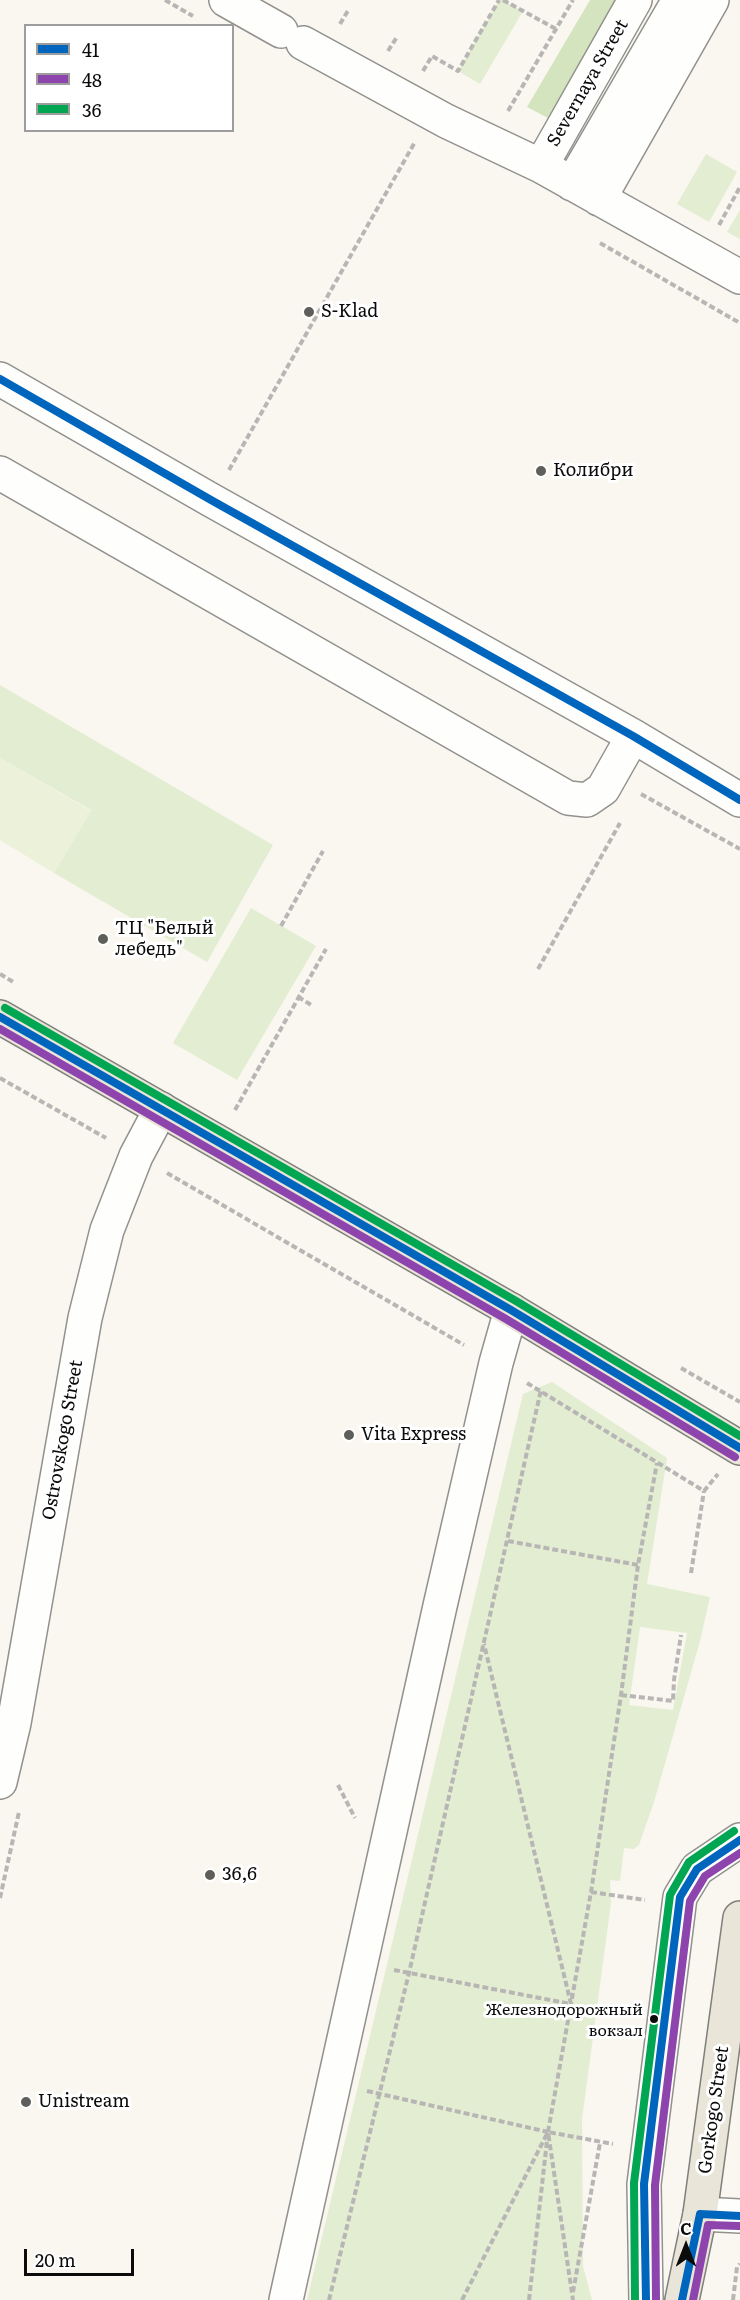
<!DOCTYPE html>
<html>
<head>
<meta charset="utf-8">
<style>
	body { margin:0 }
	#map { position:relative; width:740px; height:2300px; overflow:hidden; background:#f9f7ef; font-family:Literata,serif }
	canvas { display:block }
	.legend { position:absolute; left:24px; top:24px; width:210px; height:108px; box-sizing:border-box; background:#fff; border:2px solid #9d9d9d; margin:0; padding:8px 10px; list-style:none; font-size:18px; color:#0b0b0b }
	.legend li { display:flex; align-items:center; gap:12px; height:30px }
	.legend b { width:30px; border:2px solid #9d9d9d }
	.north { position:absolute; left:656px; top:2216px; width:60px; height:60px; -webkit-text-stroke:4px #fff; paint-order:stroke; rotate:0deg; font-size:16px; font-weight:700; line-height:24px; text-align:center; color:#0b0b0b }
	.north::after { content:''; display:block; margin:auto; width:21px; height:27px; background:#0b0b0b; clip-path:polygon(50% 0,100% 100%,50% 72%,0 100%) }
	.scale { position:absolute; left:24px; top:2249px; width:110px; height:27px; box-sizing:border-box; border:3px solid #0b0b0b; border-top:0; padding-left:8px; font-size:18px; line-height:21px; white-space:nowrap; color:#0b0b0b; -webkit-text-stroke:4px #fff; paint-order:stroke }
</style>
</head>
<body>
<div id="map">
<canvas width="740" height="2300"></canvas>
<ul class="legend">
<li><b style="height:8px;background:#0065bd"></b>41</li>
<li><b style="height:8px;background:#8e44ad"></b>48</li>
<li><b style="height:8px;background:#00a651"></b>36</li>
</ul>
<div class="north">С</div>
<div class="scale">20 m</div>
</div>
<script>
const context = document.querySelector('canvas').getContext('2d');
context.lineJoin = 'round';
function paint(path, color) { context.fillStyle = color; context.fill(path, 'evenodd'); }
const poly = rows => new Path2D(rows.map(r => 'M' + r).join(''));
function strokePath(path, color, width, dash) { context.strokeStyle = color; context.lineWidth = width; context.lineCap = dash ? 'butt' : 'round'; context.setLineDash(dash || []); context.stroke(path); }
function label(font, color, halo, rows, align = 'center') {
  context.font = font + ' Literata,serif'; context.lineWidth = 6; context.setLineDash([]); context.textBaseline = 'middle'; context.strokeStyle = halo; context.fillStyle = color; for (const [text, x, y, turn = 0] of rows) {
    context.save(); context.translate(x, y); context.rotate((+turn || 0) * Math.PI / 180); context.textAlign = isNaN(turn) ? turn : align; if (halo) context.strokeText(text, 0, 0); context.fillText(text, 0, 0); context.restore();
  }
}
const green = poly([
	[499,0,503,0,523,11,480,84,458,71],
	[706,154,737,172,709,222,677,204],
	[740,210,740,239,727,232],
	[0,685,273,845,207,962,54,873,91,810,0,758],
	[251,908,316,946,237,1080,173,1043],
	[552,1382,667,1458,647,1584,710,1597,700,1641,654,1802,639,1845,634,1849,624,1848,620,1881,610,1880,611,1903,582,2119,583,2266,592,2300,307,2300,523,1394],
	[640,1627,687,1633,673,1710,629,1705]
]);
const forest = poly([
	[590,0,617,0,548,118,527,107]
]);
const pitch = poly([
	[0,758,91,811,54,873,0,840]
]);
const path = poly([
	[165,0,193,16],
	[503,0,556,29],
	[340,24,349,9],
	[388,51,397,37],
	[423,71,432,56,458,71,499,0],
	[508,111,573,0],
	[719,225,740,187],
	[600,243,740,323],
	[229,470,415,142],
	[641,794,740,849],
	[281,926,323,851],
	[538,969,620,823],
	[0,974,15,983],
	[298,997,313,1006],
	[0,1078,106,1138],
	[235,1110,326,949],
	[167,1173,464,1345],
	[681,1368,740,1402],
	[527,1383,704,1491,718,1474],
	[508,1541,638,1565],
	[691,1573,704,1491],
	[621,1695,673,1701,674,1680,681,1635],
	[338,1785,355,1818],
	[591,1892,645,1900],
	[0,1898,19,1812],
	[394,1970,571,2004,484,1644],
	[367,2091,548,2132,573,2300],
	[573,2292,600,2143],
	[329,2300,409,1973,541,1390],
	[462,2300,548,2132,591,1892,621,1695,638,1565,657,1463],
	[529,2300,548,2132,613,2144],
	[733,2300,737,2267,740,2264]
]);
const minor = poly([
	[226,0,281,31],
	[303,43,446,121,541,166,740,277],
	[541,166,635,0],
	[572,184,679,0],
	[599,199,712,0],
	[0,379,211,500,633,736,740,800],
	[0,473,568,798,587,800,603,789,633,736],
	[0,1782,14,1723,85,1318,107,1230,136,1156,161,1109],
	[700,2214,740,2216],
	[286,2300,440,1606,496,1363,511,1310],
	[646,2300,644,2184,680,1897,697,1869,740,1840]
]);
const major = poly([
	[0,1017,511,1310,740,1448],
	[682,2300,700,2214,740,1918]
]);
const bus1 = poly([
	[0,379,211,500,633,736,740,800],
	[0,1017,511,1310,740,1448],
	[646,2300,644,2184,680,1897,697,1869,740,1840],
	[682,2300,700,2214,740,2216]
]);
const bus2 = poly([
	[0,1029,506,1319,735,1457],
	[656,2300,655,2185,690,1901,705,1876,740,1853],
	[693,2300,708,2225,739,2226]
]);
const bus3 = poly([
	[5,1008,516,1301,740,1436],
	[635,2300,634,2183,670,1895,689,1862,734,1831]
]);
const markers = [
	[309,312,6,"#5e5e5b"],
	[541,471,6,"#5e5e5b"],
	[103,939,6,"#5e5e5b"],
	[349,1435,6,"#5e5e5b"],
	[210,1875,6,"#5e5e5b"],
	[654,2019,5,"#0b0b0b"],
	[26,2102,6,"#5e5e5b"]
];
const busNames = [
	["Железнодорожный",643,2010],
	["вокзал",643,2031]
];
const streetNames = [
	["Severnaya Street",588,83,-60],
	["Ostrovskogo Street",63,1440,-80],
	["Gorkogo Street",714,2110,-82]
];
const poiNames = [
	["S-Klad",321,312],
	["Колибри",553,471],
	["ТЦ \"Белый",115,929],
	["лебедь\"",115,950],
	["Vita Express",361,1435],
	["36,6",222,1875],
	["Unistream",38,2102]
];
paint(green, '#e3edd1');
paint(forest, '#d4e4bf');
paint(pitch, '#ecf1da');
strokePath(minor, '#92918e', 36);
strokePath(major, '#7f7f7b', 36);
strokePath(path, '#b7b6b5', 4, [6, 3]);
strokePath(minor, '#fefefd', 33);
strokePath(major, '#eae5d9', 33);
strokePath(bus1, '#0065bd', 8);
strokePath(bus2, '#8e44ad', 8);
strokePath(bus3, '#00a651', 8);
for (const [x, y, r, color] of markers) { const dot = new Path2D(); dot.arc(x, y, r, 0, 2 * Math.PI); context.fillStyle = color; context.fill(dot); strokePath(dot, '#fff', 2); }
label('16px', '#0b0b0b', '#fff', busNames, 'right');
label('18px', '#0b0b0b', '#fff', streetNames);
label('18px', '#0b0b0b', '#fff', poiNames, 'left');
</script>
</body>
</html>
